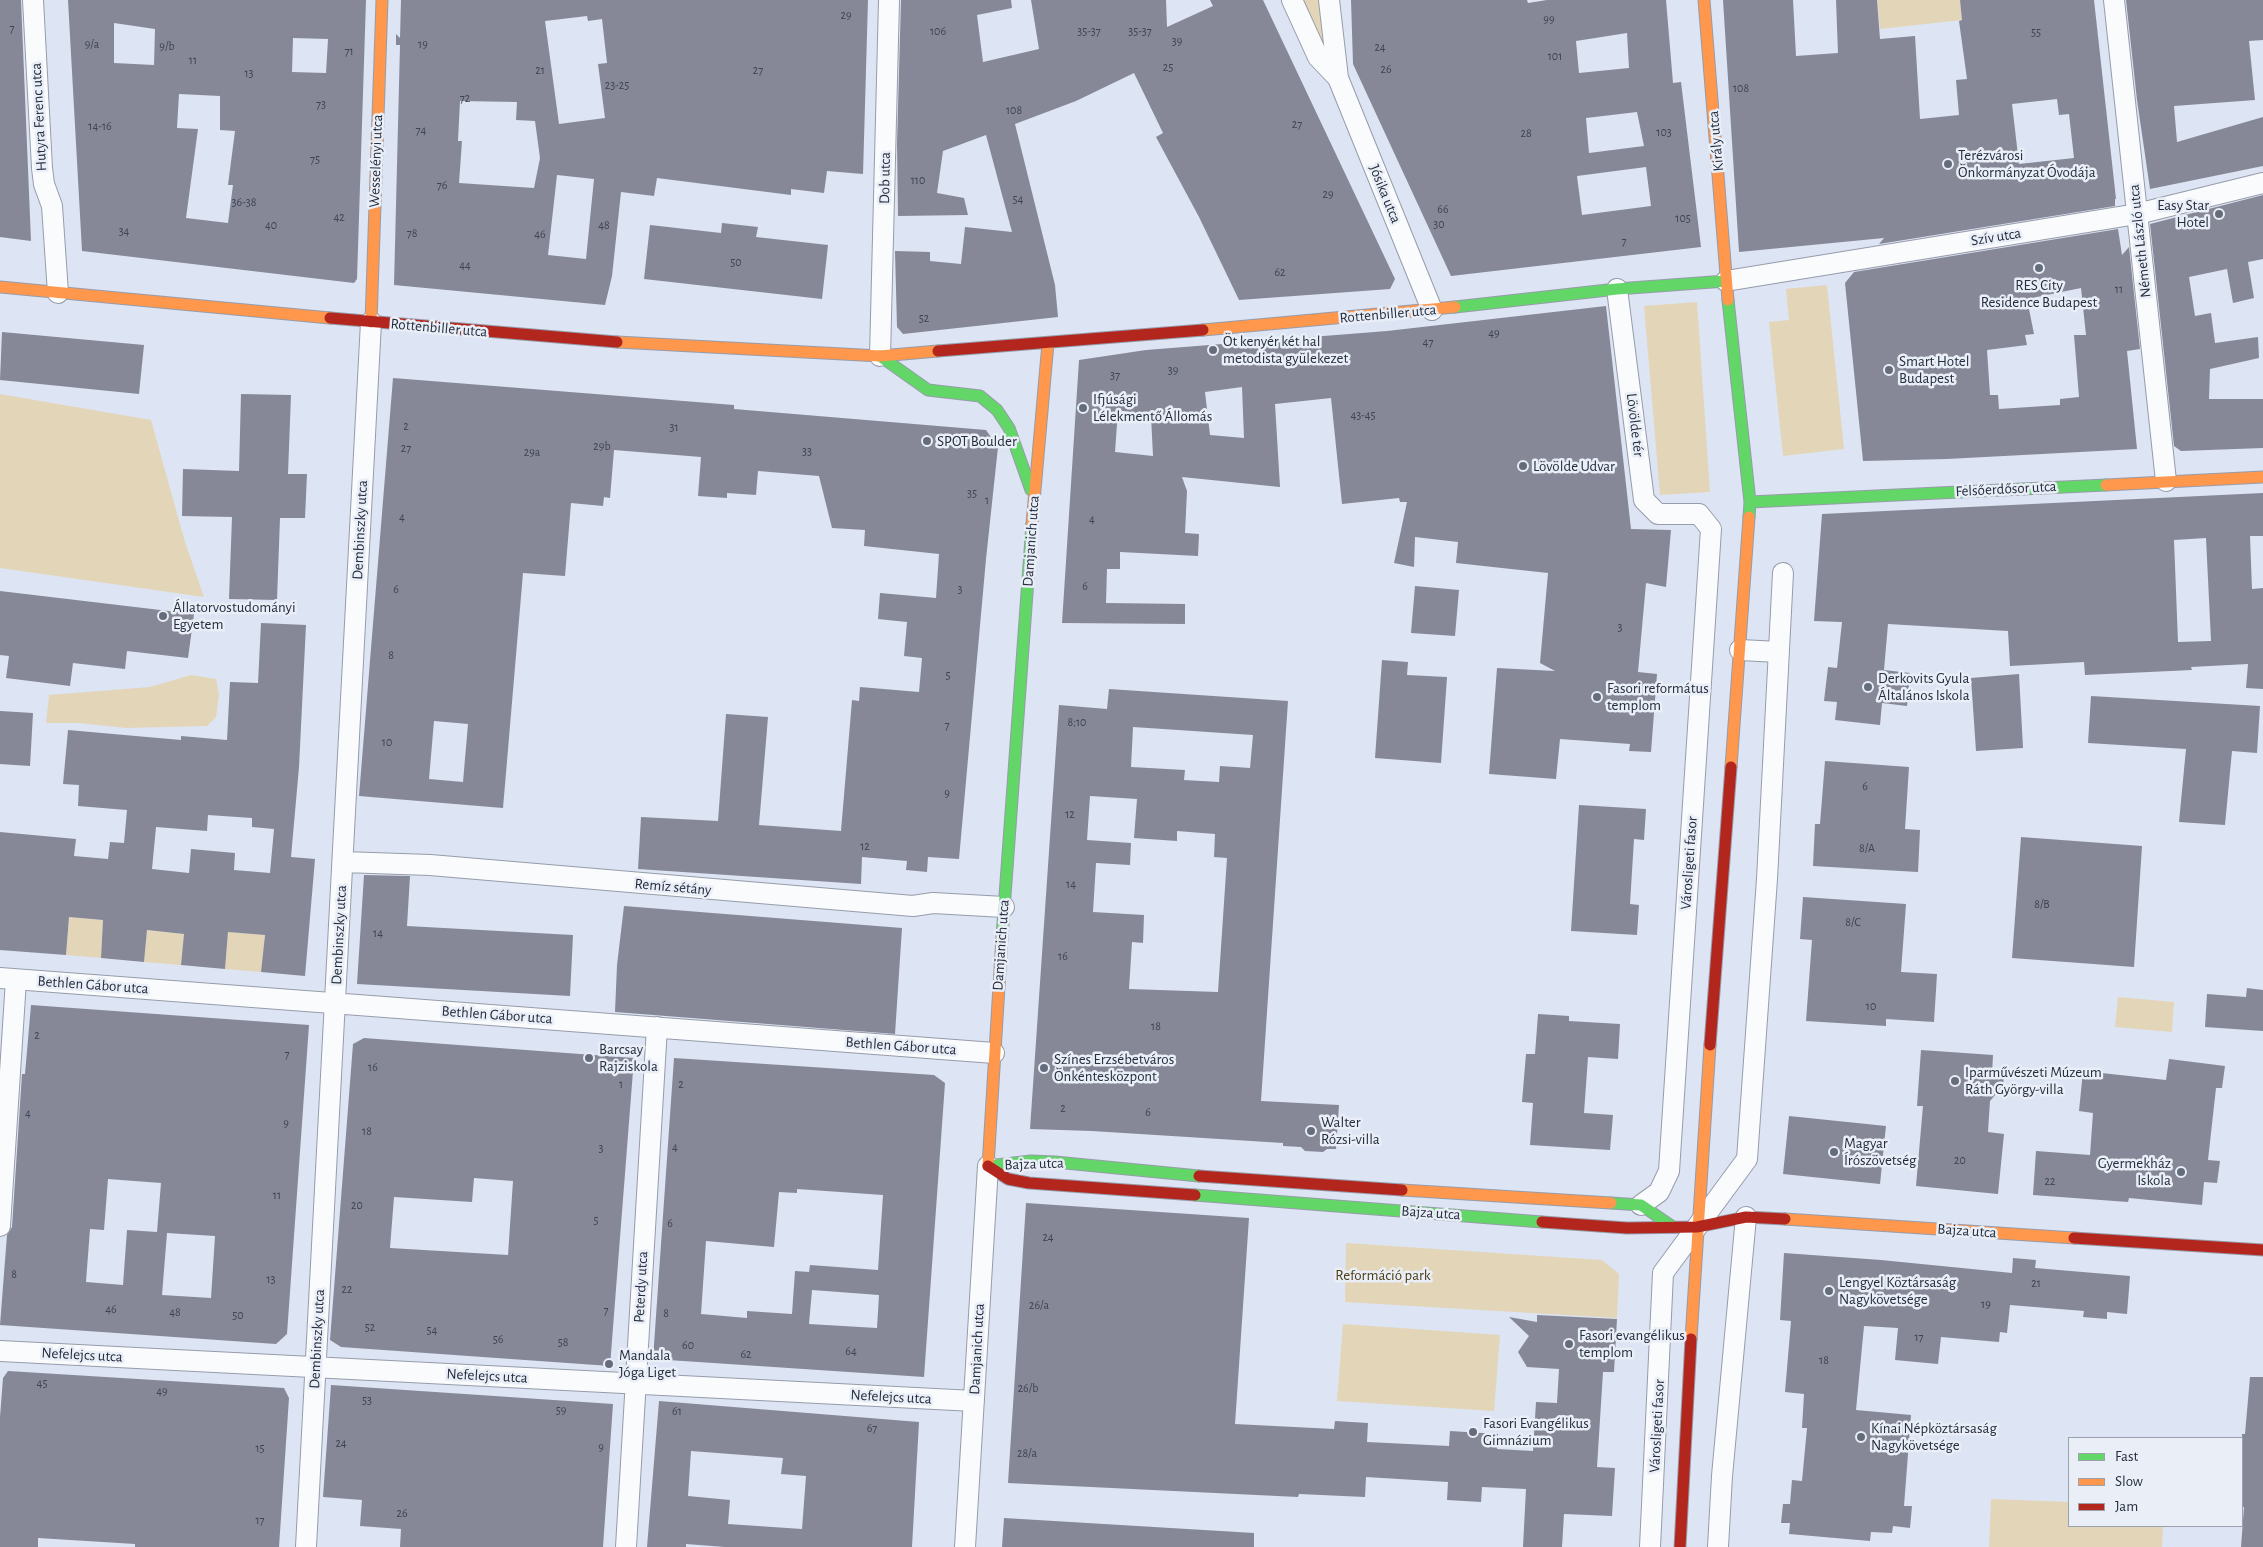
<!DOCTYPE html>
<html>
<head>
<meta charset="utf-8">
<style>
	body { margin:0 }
	#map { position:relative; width:2263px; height:1547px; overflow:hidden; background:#dde4f3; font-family:"Alegreya Sans",sans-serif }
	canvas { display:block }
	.legend { position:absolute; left:2068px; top:1437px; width:175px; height:90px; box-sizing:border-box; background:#e9eef7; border:1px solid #9ba1ad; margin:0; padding:6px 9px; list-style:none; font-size:15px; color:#252d3e }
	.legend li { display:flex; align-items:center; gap:10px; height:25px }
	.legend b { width:25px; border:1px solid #9ba1ad }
</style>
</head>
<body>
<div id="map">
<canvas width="2263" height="1547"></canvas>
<ul class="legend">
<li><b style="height:6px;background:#63d668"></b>Fast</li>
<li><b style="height:6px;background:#ff974d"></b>Slow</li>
<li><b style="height:6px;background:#b3261e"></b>Jam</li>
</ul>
</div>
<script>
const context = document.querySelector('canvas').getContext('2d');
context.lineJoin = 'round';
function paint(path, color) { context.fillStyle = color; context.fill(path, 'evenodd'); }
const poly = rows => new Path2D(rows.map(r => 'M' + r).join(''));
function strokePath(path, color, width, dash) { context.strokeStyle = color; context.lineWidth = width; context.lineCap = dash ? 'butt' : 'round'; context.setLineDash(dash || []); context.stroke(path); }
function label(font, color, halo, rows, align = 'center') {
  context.font = font + ' "Alegreya Sans",sans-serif'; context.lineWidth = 5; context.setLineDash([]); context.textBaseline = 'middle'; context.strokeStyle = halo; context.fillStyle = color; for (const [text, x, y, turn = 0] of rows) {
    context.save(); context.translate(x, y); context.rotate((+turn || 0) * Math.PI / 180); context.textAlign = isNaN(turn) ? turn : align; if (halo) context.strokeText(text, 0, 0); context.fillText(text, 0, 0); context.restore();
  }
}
const green = poly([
	[1301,0,1327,0,1333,48,1324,52],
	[1877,0,1960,0,1962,20,1880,29],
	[1827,285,1844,449,1783,456,1769,322,1789,320,1786,289],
	[1697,302,1710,492,1660,495,1644,306],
	[0,394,151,420,185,542,204,597,0,568],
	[191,675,216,679,219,695,216,717,207,726,126,728,79,723,46,723,49,695,150,687],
	[69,917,103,920,101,958,66,955],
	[147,930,184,934,181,965,144,962],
	[228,932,265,935,261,972,225,969],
	[2118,997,2174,1002,2172,1032,2115,1027],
	[1346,1243,1602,1260,1619,1274,1617,1318,1345,1302],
	[1343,1324,1500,1335,1494,1411,1337,1401],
	[1991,1499,2069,1502,2069,1526,2163,1526,2162,1547,1989,1547]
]);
const building = poly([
	[0,0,21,0,31,241,0,237],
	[68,0,366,0,357,279,354,283,82,251],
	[114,23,155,29,154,65,114,63],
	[293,38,328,39,326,73,292,72],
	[179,94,220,96,220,130,235,131,228,185,233,185,228,223,186,218,198,129,177,128],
	[401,0,868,0,863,174,827,171,824,193,791,189,791,195,657,178,654,196,621,192,612,276,605,305,394,285,400,45,396,45,396,34,400,38],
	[587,16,588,21,602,19,607,63,598,64,605,118,559,124,545,21],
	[460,101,517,102,516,120,535,121,540,158,534,188,459,183,462,141,458,141],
	[557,175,594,179,586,259,548,255],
	[901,0,1011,0,1012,8,977,15,983,62,1039,49,1031,0,1166,0,1167,27,1213,6,1210,0,1263,0,1395,279,1390,289,1239,300,1199,217,1156,137,1163,133,1134,73,1076,101,1015,124,1055,285,1058,317,903,334,897,327,895,251,930,252,930,261,961,264,965,227,1012,232,986,135,943,151,937,193,964,198,968,215,898,216,897,144],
	[1351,0,1527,0,1528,3,1547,0,1666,0,1673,83,1681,82,1701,247,1451,276,1353,64],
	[1627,33,1629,68,1579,73,1576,41],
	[1637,112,1644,146,1589,153,1586,118],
	[1646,167,1651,206,1582,215,1577,176],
	[1723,0,1793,0,1796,56,1838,53,1836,0,1877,0,1880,39,1915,36,1920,119,1959,115,1956,80,1967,79,1959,21,1962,20,1960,0,2094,0,2116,199,2115,199,2115,206,1879,244,1884,238,1739,252],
	[2057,99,2059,115,2069,114,2074,158,2019,164,2012,104],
	[2126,0,2263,0,2263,40,2249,41,2255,100,2174,106,2177,142,2263,117,2263,166,2150,189,2137,100],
	[2263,195,2263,259,2248,262,2254,298,2233,303,2227,269,2189,277,2195,316,2211,313,2215,343,2258,337,2259,358,2210,369,2209,399,2263,399,2263,448,2181,451,2174,446,2150,224],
	[722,223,758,227,756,237,828,245,822,299,644,279,650,225,721,233],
	[2118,229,2122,255,2129,247,2140,349,2127,351,2137,449,1947,459,1863,461,1845,283,1854,272],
	[2081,288,2086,335,2074,335,2079,397,2060,399,2060,405,1999,409,1998,395,1990,395,1987,350,2027,345,2025,335,2034,334,2027,299],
	[1606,306,1631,529,1671,530,1666,587,1646,583,1638,672,1657,674,1651,752,1629,751,1630,744,1560,739,1556,779,1489,774,1497,668,1555,671,1540,663,1548,573,1456,563,1458,542,1415,537,1414,567,1394,563,1407,502,1400,502,1399,498,1342,504,1331,398,1275,404,1280,487,1182,477,1187,491,1185,533,1199,534,1198,556,1120,552,1120,569,1107,569,1106,603,1185,604,1185,624,1062,623,1079,360,1146,350,1387,331],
	[1242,387,1244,438,1210,435,1205,392],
	[1118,410,1151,416,1153,456,1115,452],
	[2,332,144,345,139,394,0,380],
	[393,378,734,405,734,409,986,430,998,447,986,559,959,859,928,857,927,872,906,870,907,861,862,857,861,884,638,869,641,817,718,821,726,714,768,717,759,825,841,831,852,700,859,701,860,687,919,692,922,658,904,656,907,622,878,619,880,593,936,598,939,554,864,546,865,530,832,528,819,476,758,471,756,495,727,493,727,498,698,496,701,457,614,450,610,498,604,497,603,506,571,503,565,576,523,573,503,808,359,796],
	[434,721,468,724,463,782,429,779],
	[241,394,291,395,288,474,307,474,305,518,280,518,277,600,229,599,232,517,182,516,183,469,239,471],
	[2263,493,2263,536,2250,536,2252,589,2263,588,2263,689,2246,688,2248,664,2191,667,2192,670,2085,675,2084,662,2010,666,2008,631,1888,624,1884,670,1910,673,1907,706,1882,703,1880,725,1835,720,1837,702,1824,701,1828,667,1837,668,1842,622,1814,621,1822,514],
	[2206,538,2211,641,2178,642,2174,540],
	[1415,586,1459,590,1455,636,1411,633],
	[0,591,194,614,188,658,127,651,125,669,73,663,70,686,6,678,9,656,0,655],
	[261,623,306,625,299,767,291,857,315,859,305,976,261,972,265,935,228,932,225,969,181,965,184,934,147,930,144,962,101,958,103,920,69,917,66,955,0,950,0,832,76,839,74,856,108,859,110,842,124,843,127,810,78,806,79,785,63,784,68,730,181,740,181,736,227,740,230,682,258,683],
	[208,815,252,818,252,827,274,829,270,873,234,870,235,853,191,849,189,873,152,869,156,827,207,831],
	[1382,660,1408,662,1407,675,1447,677,1441,763,1375,758],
	[2019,674,2023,748,1976,751,1971,678],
	[1109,689,1288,701,1261,1101,1339,1105,1336,1149,1327,1149,1323,1152,1305,1151,1301,1147,1283,1146,1283,1143,1092,1131,1030,1129,1059,705,1107,709],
	[1133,727,1253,735,1250,768,1220,766,1219,782,1184,780,1185,770,1131,767],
	[1090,796,1137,799,1134,838,1177,841,1177,831,1215,834,1214,857,1227,858,1218,992,1129,989,1132,942,1143,943,1144,915,1093,912,1096,863,1130,865,1131,843,1087,840],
	[2091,696,2260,706,2257,753,2232,751,2225,825,2179,822,2186,749,2088,743],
	[0,711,33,713,30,766,0,764],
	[1825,761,1909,767,1905,829,1920,830,1918,872,1813,866,1815,824,1820,824],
	[1579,805,1646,809,1644,840,1634,839,1630,904,1639,905,1637,935,1571,931],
	[2021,837,2142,846,2134,967,2012,958],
	[364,875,410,876,407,926,573,935,570,996,357,984],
	[1803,897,1906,904,1901,972,1937,974,1934,1022,1886,1019,1886,1026,1806,1021,1812,940,1800,939],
	[624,906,902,928,895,1034,615,1012,617,965],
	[2247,988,2263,990,2263,1031,2205,1027,2207,994,2246,997],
	[31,1005,309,1025,287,1334,276,1344,0,1325,7,1235,12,1227,22,1074,25,1074],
	[108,1179,161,1183,157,1232,127,1230,123,1285,86,1282,90,1229,104,1230],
	[167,1233,215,1236,211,1298,162,1295],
	[1538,1014,1569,1016,1569,1021,1620,1024,1618,1059,1588,1057,1584,1113,1613,1115,1610,1150,1530,1145,1533,1103,1522,1102,1526,1054,1535,1054],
	[364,1038,634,1058,610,1366,341,1347,330,1340,353,1044],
	[474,1178,513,1181,508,1255,390,1248,394,1197,472,1202],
	[1921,1050,1993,1055,1992,1074,2004,1076,2003,1086,1990,1101,1988,1132,2004,1134,1998,1194,1916,1186,1923,1106,1917,1106],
	[674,1058,934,1075,945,1083,924,1377,653,1359],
	[797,1189,883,1195,878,1270,810,1265,809,1272,795,1271,792,1314,747,1311,747,1318,701,1314,706,1241,774,1247,779,1192,797,1193],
	[812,1290,879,1295,877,1328,809,1324],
	[2169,1059,2225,1066,2222,1088,2216,1088,2208,1160,2220,1161,2217,1183,2204,1182,2202,1205,2129,1198,2128,1202,2033,1195,2036,1151,2090,1155,2093,1113,2079,1111,2083,1071,2166,1080],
	[1789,1116,1886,1126,1880,1184,1783,1174],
	[1026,1203,1249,1218,1235,1424,1334,1429,1335,1421,1368,1423,1367,1442,1449,1446,1450,1431,1498,1434,1497,1449,1533,1451,1536,1402,1557,1403,1559,1369,1527,1367,1518,1352,1529,1336,1509,1317,1537,1322,1537,1315,1617,1319,1614,1372,1603,1372,1597,1467,1615,1468,1612,1516,1564,1514,1562,1547,1523,1547,1526,1489,1482,1487,1481,1502,1447,1500,1448,1482,1366,1477,1365,1497,1299,1494,1298,1497,1008,1483],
	[1784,1253,1881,1260,2012,1273,2013,1258,2036,1260,2035,1268,2130,1276,2127,1314,2107,1312,2107,1319,2083,1317,2084,1311,2010,1305,2007,1333,2000,1332,1999,1342,1941,1337,1938,1364,1895,1360,1898,1328,1864,1326,1856,1410,1911,1415,1904,1506,1912,1506,1910,1528,1893,1526,1892,1533,1871,1532,1870,1541,1789,1534,1790,1523,1781,1523,1783,1504,1790,1504,1792,1480,1802,1481,1807,1428,1802,1428,1804,1394,1785,1392,1791,1321,1780,1320],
	[8,1371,284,1388,289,1398,279,1547,135,1547,135,1544,38,1538,38,1547,0,1547,0,1417,3,1378],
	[2250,1377,2263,1377,2263,1547,2241,1547,2244,1507,2242,1507,2242,1434,2245,1434],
	[331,1385,613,1404,603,1547,400,1547,401,1529,360,1526,362,1500,323,1497],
	[659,1401,919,1422,912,1547,725,1547,686,1544,686,1547,647,1547],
	[691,1451,783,1458,781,1474,806,1476,802,1529,728,1524,730,1500,688,1496],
	[1004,1518,1254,1533,1254,1547,1002,1547]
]);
const street = poly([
	[33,0,42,168,44,184,52,206,58,293],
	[1292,0,1318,57,1338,78],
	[1329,0,1338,78,1432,310],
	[2114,0,2166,481],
	[1726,281,2137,214,2263,183],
	[1617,289,1644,500,1658,514,1699,514,1711,529,1669,1171,1659,1192,1641,1205],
	[880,356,889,0],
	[1740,650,1779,652],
	[343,862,430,865,913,906,933,903,1004,907],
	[0,978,994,1053],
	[0,1226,16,980],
	[0,1351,974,1401],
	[306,1547,371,322],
	[626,1547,657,1027],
	[965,1547,988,1166],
	[1650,1547,1663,1273,1747,1159,1767,879,1783,573],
	[1718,1547,1722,1476,1746,1217]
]);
const fast = poly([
	[1728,300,1750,502,1749,517],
	[1455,307,1617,289,1726,281],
	[880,356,928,390,980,396,997,410,1009,428,1031,490],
	[1750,502,2106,485],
	[1002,937,1032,524],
	[988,1166,1031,1161,1055,1162,1199,1176],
	[1195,1195,1542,1222],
	[1611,1203,1641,1205,1673,1227]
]);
const slow = poly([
	[1704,0,1728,300],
	[0,287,330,318],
	[371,322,382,0],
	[1203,330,1455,307],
	[617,342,880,356,938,351],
	[2106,485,2263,477],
	[1032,524,1048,343],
	[1731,767,1749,517],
	[988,1166,1002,937],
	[1402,1190,1611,1203],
	[1785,1219,2074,1238],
	[1691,1339,1710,1045]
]);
const jam = poly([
	[330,318,617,342],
	[938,351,1203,330],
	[1710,1045,1731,767],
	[988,1166,1008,1179,1029,1183,1195,1195],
	[1199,1176,1402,1190],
	[1542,1222,1627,1228,1697,1227,1746,1217,1785,1219],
	[2074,1238,2263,1250],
	[1680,1547,1691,1339]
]);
const markers = [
	[1948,164,5,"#656d7d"],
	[2219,214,5,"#656d7d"],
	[2039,268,5,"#656d7d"],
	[1213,350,5,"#656d7d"],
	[1889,370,5,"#656d7d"],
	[1083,408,5,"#656d7d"],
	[927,441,5,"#656d7d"],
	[1523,466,5,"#656d7d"],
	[163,616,5,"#656d7d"],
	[1868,687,5,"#656d7d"],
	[1597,697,5,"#656d7d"],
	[589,1058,5,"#656d7d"],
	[1044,1068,5,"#656d7d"],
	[1955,1081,5,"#656d7d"],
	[1311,1131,5,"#656d7d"],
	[1834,1152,5,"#656d7d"],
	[2181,1172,5,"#656d7d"],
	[1829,1291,5,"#656d7d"],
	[1569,1344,5,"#656d7d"],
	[609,1364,5,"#656d7d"],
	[1473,1432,5,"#656d7d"],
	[1861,1437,5,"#656d7d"]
];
const numberNames = [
	["29",846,15],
	["99",1549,19],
	["7",12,28],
	["106",938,31],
	["35-37",1089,31],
	["35-37",1140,31],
	["55",2036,32],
	["39",1177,41],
	["9/a",92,44],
	["19",423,44],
	["9/b",167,46],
	["24",1380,47],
	["71",349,51],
	["101",1555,56],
	["11",193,60],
	["25",1168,67],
	["26",1386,69],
	["21",540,70],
	["27",758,70],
	["13",249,73],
	["23-25",617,85],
	["108",1741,88],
	["72",465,98],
	["73",321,104],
	["108",1014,110],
	["27",1297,124],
	["14-16",100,126],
	["74",421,130],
	["103",1664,132],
	["28",1526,133],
	["75",315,159],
	["110",918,180],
	["76",442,185],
	["29",1328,194],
	["54",1018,199],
	["36-38",244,202],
	["66",1443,209],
	["42",339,217],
	["105",1683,218],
	["30",1439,224],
	["40",271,225],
	["48",604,225],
	["34",124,231],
	["78",412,233],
	["46",540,234],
	["7",1624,241],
	["50",736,262],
	["44",465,265],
	["62",1280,272],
	["11",2119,289],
	["52",924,318],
	["49",1494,333],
	["47",1428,342],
	["39",1173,370],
	["37",1115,375],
	["43-45",1363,415],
	["2",406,426],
	["31",674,427],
	["29b",602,446],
	["27",406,448],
	["33",807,451],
	["29a",532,452],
	["35",972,493],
	["1",987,500],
	["4",402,517],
	["4",1092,519],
	["6",1085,586],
	["6",396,589],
	["3",960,589],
	["3",1620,627],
	["8",391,655],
	["5",948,675],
	["8;10",1077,722],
	["7",947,725],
	["10",387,742],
	["6",1865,786],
	["9",947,793],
	["12",1070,814],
	["12",865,846],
	["8/A",1867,848],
	["14",1071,884],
	["8/B",2042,904],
	["8/C",1853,922],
	["14",378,933],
	["16",1063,956],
	["10",1871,1006],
	["18",1156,1026],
	["2",37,1035],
	["7",287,1054],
	["16",373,1067],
	["1",621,1084],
	["2",681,1084],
	["2",1063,1108],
	["6",1148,1112],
	["4",28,1113],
	["9",286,1123],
	["18",367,1131],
	["4",675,1147],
	["3",601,1148],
	["20",1960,1160],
	["22",2050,1181],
	["11",277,1195],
	["20",357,1205],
	["5",596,1220],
	["6",670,1223],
	["24",1048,1237],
	["8",14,1274],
	["13",271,1279],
	["21",2036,1283],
	["22",347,1289],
	["19",1986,1304],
	["26/a",1039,1305],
	["46",111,1309],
	["7",606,1310],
	["48",175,1312],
	["8",666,1313],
	["50",238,1315],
	["52",370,1327],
	["54",432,1330],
	["17",1919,1337],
	["56",498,1339],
	["58",563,1342],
	["60",688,1345],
	["64",851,1351],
	["62",746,1354],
	["18",1824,1360],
	["45",42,1383],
	["26/b",1028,1388],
	["49",162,1391],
	["53",367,1400],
	["59",561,1410],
	["61",677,1411],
	["67",872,1428],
	["24",341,1443],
	["9",601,1447],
	["15",260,1448],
	["28/a",1027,1453],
	["26",402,1513],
	["17",260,1520]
];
const streetNames = [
	["Hutyra Ferenc utca",39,117,-93],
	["Király utca",1716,141,-95],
	["Wesselényi utca",376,161,-88],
	["Dob utca",885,178,-89],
	["Jósika utca",1385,194,68],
	["Szív utca",1996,237,-9],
	["Németh László utca",2140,241,-96],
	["Rottenbiller utca",1388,314,-5],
	["Rottenbiller utca",439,328,5],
	["Lövölde tér",1635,425,83],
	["Felsőerdősor utca",2006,489,-3],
	["Dembinszky utca",360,530,-87],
	["Damjanich utca",1031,541,-86],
	["Városligeti fasor",1689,863,-86],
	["Remíz sétány",673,887,5],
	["Dembinszky utca",339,935,-87],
	["Damjanich utca",1001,945,-86],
	["Bethlen Gábor utca",93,985,4],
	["Bethlen Gábor utca",497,1015,4],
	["Bethlen Gábor utca",901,1046,4],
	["Bajza utca",1034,1164,-2],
	["Bajza utca",1431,1213,4],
	["Bajza utca",1967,1231,4],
	["Peterdy utca",641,1287,-87],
	["Dembinszky utca",317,1339,-87],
	["Damjanich utca",977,1349,-87],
	["Nefelejcs utca",82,1355,3],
	["Nefelejcs utca",487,1376,3],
	["Nefelejcs utca",891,1397,3],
	["Városligeti fasor",1657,1426,-87]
];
const poiNames = [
	["Terézvárosi",1958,155],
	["Önkormányzat Óvodája",1958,172],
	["Easy Star",2209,205,"right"],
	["Hotel",2209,222,"right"],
	["RES City",2039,285,"center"],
	["Residence Budapest",2039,302,"center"],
	["Öt kenyér két hal",1223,341],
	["metodista gyülekezet",1223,358],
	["Smart Hotel",1899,361],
	["Budapest",1899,378],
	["Ifjúsági",1093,399],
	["Lélekmentő Állomás",1093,416],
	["SPOT Boulder",937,441],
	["Lövölde Udvar",1533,466],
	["Állatorvostudományi",173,607],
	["Egyetem",173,624],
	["Derkovits Gyula",1878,678],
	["Általános Iskola",1878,695],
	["Fasori református",1607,688],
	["templom",1607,705],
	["Barcsay",599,1049],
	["Rajziskola",599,1066],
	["Színes Erzsébetváros",1054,1059],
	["Önkéntesközpont",1054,1076],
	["Iparművészeti Múzeum",1965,1072],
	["Ráth György-villa",1965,1089],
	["Walter",1321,1122],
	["Rózsi-villa",1321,1139],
	["Magyar",1844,1143],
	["Írószövetség",1844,1160],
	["Gyermekház",2171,1163,"right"],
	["Iskola",2171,1180,"right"],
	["Lengyel Köztársaság",1839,1282],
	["Nagykövetsége",1839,1299],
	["Fasori evangélikus",1579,1335],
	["templom",1579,1352],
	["Mandala",619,1355],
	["Jóga Liget",619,1372],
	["Fasori Evangélikus",1483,1423],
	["Gimnázium",1483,1440],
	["Kínai Népköztársaság",1871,1428],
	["Nagykövetsége",1871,1445]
];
const parkNames = [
	["Reformáció park",1383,1275]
];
paint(green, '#e3d6b8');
paint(building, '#868897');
strokePath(street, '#969caa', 22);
strokePath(fast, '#969caa', 13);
strokePath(slow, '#969caa', 13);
strokePath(jam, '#969caa', 13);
strokePath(street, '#fafbfd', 20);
strokePath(fast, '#63d668', 11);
strokePath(slow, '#ff974d', 11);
strokePath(jam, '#b3261e', 11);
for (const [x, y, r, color] of markers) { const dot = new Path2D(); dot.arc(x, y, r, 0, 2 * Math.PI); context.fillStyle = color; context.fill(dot); strokePath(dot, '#e9eef7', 2); }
label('12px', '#3d4454', null, numberNames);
label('15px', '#252d3e', '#e9eef7', streetNames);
label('15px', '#252d3e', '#e9eef7', poiNames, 'left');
label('15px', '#4d3c15', '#e9eef7', parkNames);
</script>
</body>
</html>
